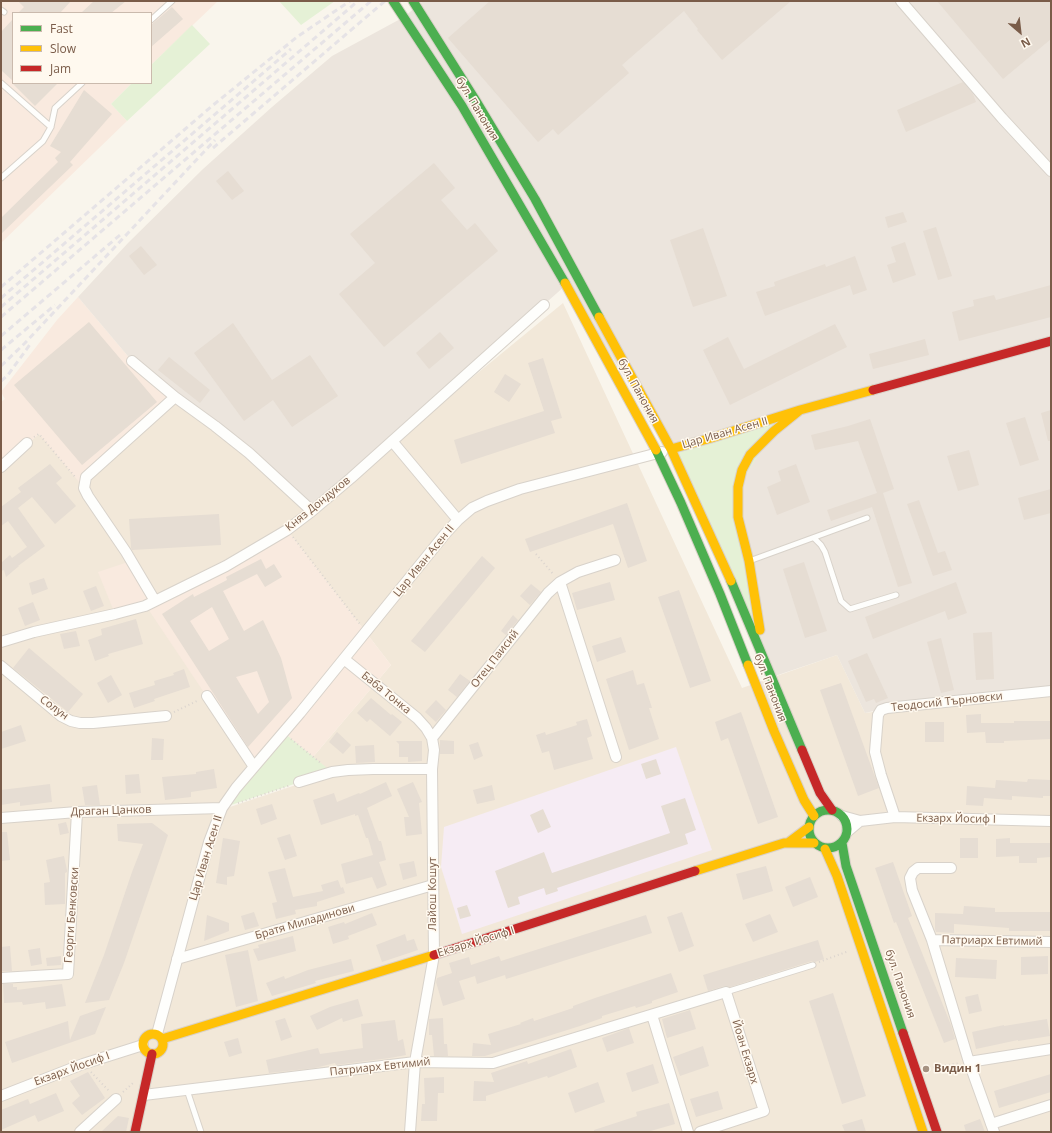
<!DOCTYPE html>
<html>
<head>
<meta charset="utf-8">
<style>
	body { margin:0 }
	#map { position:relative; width:1052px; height:1133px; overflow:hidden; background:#f9f5ec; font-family:"Open Sans",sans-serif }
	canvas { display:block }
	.frame { position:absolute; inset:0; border:2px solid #7a5c49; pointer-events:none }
	.legend { position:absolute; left:12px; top:12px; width:140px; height:72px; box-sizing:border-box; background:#fff9ef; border:1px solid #cabaad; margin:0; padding:5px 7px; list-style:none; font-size:12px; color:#7a5c49 }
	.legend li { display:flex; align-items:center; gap:8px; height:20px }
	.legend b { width:20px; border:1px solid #cabaad }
	.north { position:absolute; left:1000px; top:12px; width:40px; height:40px; -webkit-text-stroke:3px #fff9ef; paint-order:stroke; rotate:152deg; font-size:11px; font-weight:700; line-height:16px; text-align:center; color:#7a5c49 }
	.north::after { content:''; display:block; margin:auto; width:14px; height:18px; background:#7a5c49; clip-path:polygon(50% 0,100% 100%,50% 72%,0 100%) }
</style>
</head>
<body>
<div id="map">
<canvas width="1052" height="1133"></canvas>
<div class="frame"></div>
<ul class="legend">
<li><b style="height:5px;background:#4caf50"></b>Fast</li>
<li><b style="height:5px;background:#ffc107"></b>Slow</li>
<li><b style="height:5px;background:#c62828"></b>Jam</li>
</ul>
<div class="north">N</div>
</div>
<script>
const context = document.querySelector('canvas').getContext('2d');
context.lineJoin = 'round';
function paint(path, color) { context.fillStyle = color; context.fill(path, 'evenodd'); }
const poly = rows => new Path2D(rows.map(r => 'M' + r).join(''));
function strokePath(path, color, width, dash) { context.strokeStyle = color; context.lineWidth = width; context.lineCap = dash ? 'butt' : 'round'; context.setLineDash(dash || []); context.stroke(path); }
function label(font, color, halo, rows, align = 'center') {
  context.font = font + ' "Open Sans",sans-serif'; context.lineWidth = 3; context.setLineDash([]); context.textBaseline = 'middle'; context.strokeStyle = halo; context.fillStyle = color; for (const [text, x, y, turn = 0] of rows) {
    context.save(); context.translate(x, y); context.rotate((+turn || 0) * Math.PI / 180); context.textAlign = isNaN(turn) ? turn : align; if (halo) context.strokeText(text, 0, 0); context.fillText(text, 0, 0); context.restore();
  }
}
const residential = poly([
	[563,303,742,688,837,655,865,713,1051,688,1051,1132,1,1132,1,822,160,811,221,810,332,773,313,757,391,665,287,530,207,696,254,767,222,808,1,818,1,467,39,434,86,477,175,397,311,510]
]);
const commercial = poly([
	[1,1,218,1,151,65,151,13,13,13,13,83,132,83,111,104,127,121,1,243],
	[78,297,132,361,175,397,86,477,84,488,39,434,1,467,1,402,5,399,1,392,57,320],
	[287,530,391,665,313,757,283,732,254,767,146,606,115,614,98,572,131,561,155,601]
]);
const industrial = poly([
	[423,1,1051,1,1051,691,887,708,865,713,837,655,772,677,671,449,566,285,312,511,132,361,78,297,128,243,203,169,272,107,332,56,404,17]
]);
const education = poly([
	[676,747,712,850,462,934,441,867,444,827]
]);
const green = poly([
	[279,1,335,1,301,25],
	[192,25,210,44,127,121,111,104,132,83,151,83,151,65],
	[800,410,774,431,738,487,764,656,671,449],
	[283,732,332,772,315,777,222,808]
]);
const building = poly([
	[18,1,71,1,60,13,18,13,24,7],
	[94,1,126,1,111,13,81,13],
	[490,1,791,1,722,60,697,30,698,29,684,11,622,65,629,73,558,135,553,129,538,142,448,38],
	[937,1,1051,1,1051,39,1003,79],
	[172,7,183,19,151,47,151,25],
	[13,19,13,81,1,70,1,32],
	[963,82,973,94,976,102,906,132,897,110],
	[12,83,58,83,35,106],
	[84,90,112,114,70,162,73,165,1,234,1,218,58,162,55,158,61,152,50,146],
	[434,163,455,188,441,200,467,230,475,223,498,251,384,347,339,294,375,263,350,234],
	[228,171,244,191,232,200,216,181],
	[903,212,907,222,888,228,885,217],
	[936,227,952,276,938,280,923,231],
	[703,228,727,296,693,307,670,240],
	[905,242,916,275,893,283,887,265,896,262,891,247],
	[141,246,157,265,144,275,129,256],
	[855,256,867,290,853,295,850,285,765,316,756,292,775,286,774,282,825,264,826,267],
	[1051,285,1051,317,959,341,952,312,974,306,973,300,994,295,996,300],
	[89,322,157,402,82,465,14,385],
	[233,323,272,380,310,355,338,396,292,427,273,400,244,421,194,353],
	[835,324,847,347,730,405,703,350,728,337,744,369],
	[440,332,454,348,429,369,416,353],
	[925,339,929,355,873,369,869,354],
	[169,357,210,390,200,403,158,370],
	[543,358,562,418,551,421,555,433,461,464,454,440,544,411,528,363],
	[505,374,521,384,509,402,494,392],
	[1051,410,1051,441,1048,441,1041,413],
	[1025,417,1039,460,1020,466,1006,423],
	[870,419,894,489,883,493,912,583,898,587,872,507,831,521,827,510,877,493,858,441,815,450,811,435,848,426],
	[969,450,979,485,958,491,947,456],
	[50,464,62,478,56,483,76,506,55,524,32,497,18,508,45,546,18,566,19,566,6,577,4,570,1,571,1,563,10,555,12,558,27,547,8,521,1,526,1,507,21,492,18,488],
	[796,464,810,502,777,515,767,487,781,481,778,471],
	[1051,489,1051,513,1024,520,1018,498],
	[919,500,938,553,945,551,952,570,933,576,907,504],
	[627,503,647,561,628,568,613,524,530,552,525,539],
	[219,514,221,545,132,550,131,548,129,519],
	[482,556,495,568,425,652,411,641],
	[261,559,266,569,274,564,282,577,265,587,257,574,223,591,244,631,263,620,281,658,292,698,248,747,162,614,193,594,194,597,227,580,226,577],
	[212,607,229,639,209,651,190,621],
	[257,671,269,702,258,714,236,677],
	[804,562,827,631,805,638,783,569],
	[44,578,48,589,32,595,29,583],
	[610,582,615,600,577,610,572,593],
	[956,582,967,613,948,620,945,611,873,639,865,617],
	[531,584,541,592,530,605,520,596],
	[96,586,104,606,91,611,83,591],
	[679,590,711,681,690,688,658,597],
	[33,602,40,620,25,626,18,608],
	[513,615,518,620,506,635,501,631],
	[136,619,143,644,108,654,109,656,95,661,88,640,102,635,101,629],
	[76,631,80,646,64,649,60,634],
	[992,632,994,679,976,680,973,633],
	[621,637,626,652,597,662,592,646],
	[941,638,954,690,941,693,927,642],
	[29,648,83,694,68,712,13,668],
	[867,653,888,698,876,703,874,699,866,702,848,661],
	[184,669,190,687,154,699,155,701,134,708,129,693,155,685,154,681,174,675,173,673],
	[633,670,637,685,644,683,652,708,649,708,659,739,629,750,606,679],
	[460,674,470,681,457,697,448,690],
	[111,675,122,695,108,703,97,683],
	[841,683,879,788,858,796,820,690],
	[371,698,391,715,392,714,402,722,390,736,370,719,367,722,357,713],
	[436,700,446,710,436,722,425,712],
	[741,712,778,817,758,824,728,738,721,741,715,722],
	[981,714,981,723,1014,723,1014,721,1051,721,1051,739,1004,741,1004,743,986,743,985,732,967,733,966,715],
	[587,719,592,736,587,738,593,759,554,770,549,751,542,753,536,735,545,732,546,735,577,725,576,722],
	[925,722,944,722,944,742,925,742],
	[21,725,26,741,1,749,1,732],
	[337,732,351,745,343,754,329,742],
	[152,738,164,739,163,760,151,760],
	[440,740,454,741,454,754,440,754],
	[396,741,422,741,422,761,408,762,408,757,399,757,399,744],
	[478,742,483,756,474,760,469,745],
	[374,745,375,762,356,763,355,746],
	[656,759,661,774,646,779,641,764],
	[214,769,217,788,191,792,191,797,165,800,162,777,196,774,196,772],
	[139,774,141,793,126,794,125,775],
	[1028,779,1051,780,1051,796,1043,796,1043,798,1012,796,1012,800,984,798,983,806,966,805,967,786,995,788,996,780,1027,782],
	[386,782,392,796,367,808,379,841,381,841,386,860,379,862,387,885,377,889,372,877,346,884,341,864,373,855,368,838,366,838,358,815,355,816,355,814,321,825,313,800,334,793,337,802,359,793,360,794],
	[413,782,422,802,419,803,422,834,406,836,404,817,409,817,397,789],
	[50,784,52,802,20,806,20,802,1,805,1,790],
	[97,785,100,805,85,805,82,787],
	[492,785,495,800,477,804,473,790],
	[685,798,696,830,685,834,688,844,557,888,558,891,546,895,544,888,518,897,520,904,508,908,495,871,544,852,552,873,670,833,661,806],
	[272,804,277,819,261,825,256,809],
	[543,809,551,827,538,833,530,815],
	[66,822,69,833,60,835,58,824],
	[152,823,168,835,124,963,109,1000,85,1003,104,955,132,872,143,844,118,841,117,824],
	[1,832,7,832,10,860,1,861],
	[290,834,297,856,285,860,277,838],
	[223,838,240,841,234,876,227,877,227,885,216,883],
	[960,838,978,838,978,858,960,858],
	[1010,838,1010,843,1051,843,1051,857,1037,858,1037,863,1019,863,1019,856,996,857,996,839],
	[64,856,67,870,67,872,65,873,65,904,45,905,44,883,50,882,46,860],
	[414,861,417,876,403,880,399,864],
	[893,862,912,916,908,918,951,1025,955,1039,944,1043,896,922,894,923,875,868],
	[766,866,773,891,743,900,736,874],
	[285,868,293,897,323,891,321,885,338,880,341,888,343,887,345,893,317,902,317,906,295,910,296,914,276,919,272,903,277,902,268,872],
	[810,877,818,897,793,907,785,887],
	[467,905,471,916,460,919,457,908],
	[964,906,995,908,995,912,1051,912,1050,931,1009,931,1009,928,954,924,954,933,936,932,935,929,935,913,963,914],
	[254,912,259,926,245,930,241,916],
	[682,912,694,946,679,952,667,917],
	[372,913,377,925,348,936,349,939,333,944,328,927,344,922,345,924],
	[770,914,778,932,753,942,745,924],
	[207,915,229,923,229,931,204,941],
	[646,915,652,933,506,979,505,975,477,984,475,976,459,981,465,999,443,1006,436,982,437,978,452,973,449,963,469,957,471,965,499,956,501,961],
	[405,934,407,941,414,939,418,950,382,962,376,945],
	[293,936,296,951,258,961,253,949,259,948,258,945],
	[818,940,824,959,815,962,812,961,730,987,724,986,708,991,703,975],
	[10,946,12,971,1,971,1,947],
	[40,948,42,964,31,966,28,950],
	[248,950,258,1001,236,1007,225,955],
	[61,956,61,965,47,966,46,958],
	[1048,956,1048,974,1021,975,1021,957],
	[956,958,997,960,996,979,955,977],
	[351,959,354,971,315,981,316,983,272,996,266,983,284,976,285,979,308,970],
	[671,973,678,992,652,1001,652,1003,636,1008,635,1006,602,1016,602,1018,580,1026,485,1056,472,1056,473,1043,491,1045,488,1034,521,1024,520,1023,533,1018,534,1021,573,1008,573,1006,595,998],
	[3,984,13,984,13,987,17,987,17,990,62,984,66,1006,46,1009,45,1002,23,1005,22,1002,4,1003],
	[833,993,866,1096,842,1104,809,1001],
	[978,994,982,1011,969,1014,965,997],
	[358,999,363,1016,343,1022,342,1018,317,1030,310,1016,330,1007],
	[106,1007,95,1034,12,1063,5,1042,68,1021,70,1040,80,1016],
	[690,1010,696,1029,667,1038,662,1019],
	[285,1018,292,1037,281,1041,275,1021],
	[443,1018,444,1044,447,1044,448,1056,434,1056,432,1035,429,1035,429,1019],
	[1047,1019,1050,1036,1018,1041,1018,1040,976,1049,972,1032,1004,1025,1004,1026],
	[395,1020,398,1041,403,1039,406,1055,390,1058,336,1065,335,1063,315,1068,269,1073,266,1060,318,1048,320,1054,363,1048,361,1024],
	[629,1028,634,1043,607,1052,602,1038],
	[238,1038,242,1053,229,1057,224,1042],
	[703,1046,709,1066,680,1076,673,1057],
	[571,1049,577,1067,548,1078,547,1076,486,1096,486,1101,473,1101,474,1081,494,1082,491,1073,527,1061,528,1064],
	[653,1064,659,1083,632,1092,626,1073],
	[88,1072,105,1098,82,1115,72,1103,80,1096,70,1081],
	[1051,1074,1051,1092,999,1108,994,1091],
	[444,1077,444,1093,438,1093,437,1121,421,1121,422,1104,425,1104,424,1078],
	[598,1082,605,1102,575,1113,568,1093],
	[718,1091,723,1109,696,1117,690,1099],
	[56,1093,64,1111,38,1122,35,1115,1,1130,1,1110,28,1099,30,1104],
	[669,1103,675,1124,647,1132,594,1132,594,1130,637,1116,636,1112],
	[118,1116,129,1118,126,1132,101,1132],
	[862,1119,866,1132,845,1132,842,1125],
	[980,1119,985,1132,966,1132,964,1125]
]);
const path = poly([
	[34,437,39,434,76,478],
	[293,537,360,624],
	[536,554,554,575],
	[174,712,199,700],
	[291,739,322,764],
	[238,803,291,785],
	[819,962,849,951],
	[929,1068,960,1063],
	[91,1072,110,1092],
	[123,1092,133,1083]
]);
const lane = poly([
	[1,10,4,12],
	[151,20,172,1],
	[1,83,51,127],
	[1,178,43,141,51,127,55,108,82,83],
	[814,538,821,545,825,552,841,601,850,609,896,595],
	[752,560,867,518],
	[726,992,813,965],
	[187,1090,201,1132]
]);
const street = poly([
	[901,1,1002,118,1051,171],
	[132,361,175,397,215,426,249,453,312,511],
	[392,441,458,520],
	[1,467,27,443],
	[560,582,616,757],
	[155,601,126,552,88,496,84,488,86,477,175,397],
	[1,642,34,632,115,614,145,606,226,566,287,530,312,511,351,478,544,305],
	[344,659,417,718,426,728,432,738,434,750,432,769,434,955,415,1062,410,1132],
	[1,666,61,716,71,721,80,723,93,723,166,716],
	[207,696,254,767],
	[432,738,548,593,560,582,578,572,615,560],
	[299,782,332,772,348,770,373,769,432,769],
	[842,816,860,821,895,817,1051,821],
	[895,817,881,775,875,752,878,715,881,710,887,708,1051,691],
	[1,818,77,812,222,808],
	[847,832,860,821],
	[951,868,918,868,913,872,910,878,912,890,932,940,969,1062,994,1132],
	[932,940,1051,942],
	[177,959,433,885],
	[1,978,68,974,77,812],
	[652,1015,688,1132],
	[157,1034,209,842,222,808,236,788,300,713,445,534,458,520,472,508,487,501,520,489,662,452],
	[969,1062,1051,1049],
	[144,1095,415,1062,493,1063,726,992,764,1111,700,1132],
	[1,1096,83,1064,143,1045],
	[991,1124,1051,1105],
	[80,1132,116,1099]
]);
const fast = poly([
	[393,1,462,106,565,283],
	[413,1,476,101,535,199,599,317],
	[656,450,681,503,720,594,748,665],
	[731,581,802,750],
	'809 829a19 19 0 1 1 38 0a19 19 0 1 1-38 0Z',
	[842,843,846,866,903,1033]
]);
const slow = poly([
	[565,283,656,450],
	[599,317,671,449,731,581],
	[671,449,711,438,800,410,873,390],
	[760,630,749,561,738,517,738,487,742,470,750,455,774,431,800,410],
	[748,665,774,731,804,800,814,816],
	[789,842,809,827],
	[825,849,837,876,923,1132],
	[695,871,784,843,814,843],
	'143 1044a10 10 0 1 1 20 0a10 10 0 1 1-20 0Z',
	[162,1039,434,955]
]);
const jam = poly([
	[873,390,1051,341],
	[802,750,820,793,832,810],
	[434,955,695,871],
	[903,1033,937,1132],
	[135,1132,152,1054]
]);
const rail = poly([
	[213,148,385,1],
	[1,287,212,106,260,67,297,37,350,1],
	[1,298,291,49],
	[1,307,358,1],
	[1,317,371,1],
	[1,336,120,235],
	[1,350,55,305],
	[1,366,25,343,215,140],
	[1,381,8,375,31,343]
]);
const markers = [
	[926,1069,4,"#a69282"]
];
const streetNames = [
	["бул. Панония",477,109,59],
	["бул. Панония",638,391,61],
	["Цар Иван Асен II",725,433,-16],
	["Княз Дондуков",318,504,-39],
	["Цар Иван Асен II",424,561,-51],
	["Отец Паисий",495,659,-52],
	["бул. Панония",770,688,69],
	["Баба Тонка",386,693,39],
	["Теодосий Търновски",947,702,-6],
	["Солун",54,708,36],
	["Драган Цанков",111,811,-2],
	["Екзарх Йосиф I",956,819,1],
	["Цар Иван Асен II",206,858,-73],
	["Лайош Кошут",433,894,-90],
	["Георги Бенковски",72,915,-86],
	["Братя Миладинови",305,922,-16],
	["Патриарх Евтимий",992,941,1],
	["Екзарх Йосиф I",476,942,-17],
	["бул. Панония",900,984,71],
	["Йоан Екзарх",745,1052,73],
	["Патриарх Евтимий",380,1067,-6],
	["Екзарх Йосиф I",72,1069,-20]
];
const poiNames = [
	["Видин 1",934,1069]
];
paint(residential, '#f2e8d9');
paint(commercial, '#f9eadf');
paint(industrial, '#ece5dd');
paint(education, '#f6ecf4');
paint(green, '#e5f1d6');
paint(building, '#e6ddd3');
strokePath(lane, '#d8d2ca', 7);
strokePath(street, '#d8d2ca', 12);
strokePath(fast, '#d9d1c8', 11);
strokePath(slow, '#d9d1c8', 11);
strokePath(jam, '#d9d1c8', 11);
strokePath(path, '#dbd4ce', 2, [1, 3]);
strokePath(lane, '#fefefc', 5);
strokePath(street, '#fefefc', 10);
strokePath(fast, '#4caf50', 9);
strokePath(slow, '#ffc107', 9);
strokePath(jam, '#c62828', 9);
strokePath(rail, '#e6e3e6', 3, [6, 4]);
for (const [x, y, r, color] of markers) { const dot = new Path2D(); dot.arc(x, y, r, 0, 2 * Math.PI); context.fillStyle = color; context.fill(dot); strokePath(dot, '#fff9ef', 1.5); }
label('11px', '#7a5c49', '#fff9ef', streetNames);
label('bold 11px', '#7a5c49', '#fff9ef', poiNames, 'left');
</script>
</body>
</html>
